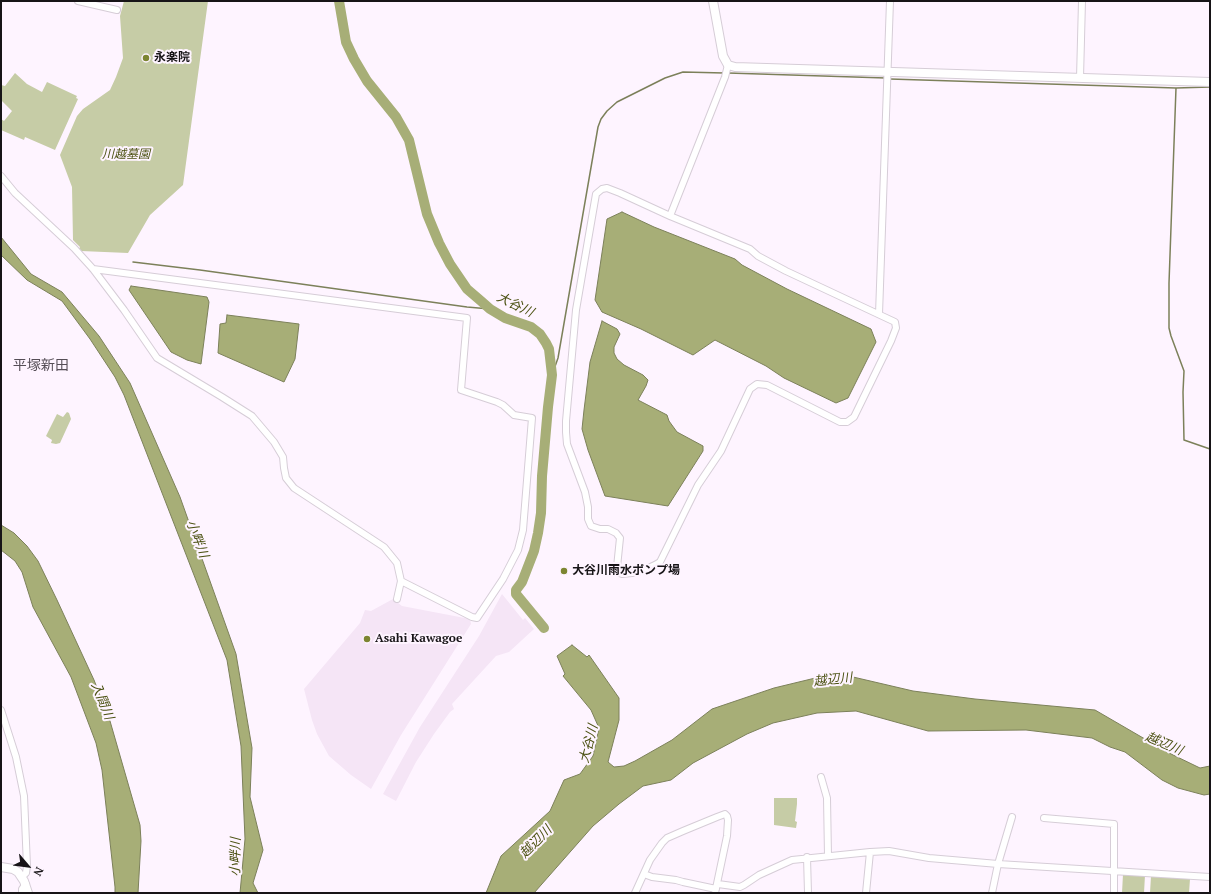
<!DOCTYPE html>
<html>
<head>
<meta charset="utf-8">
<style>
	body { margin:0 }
	#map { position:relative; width:1211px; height:894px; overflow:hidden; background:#fef4ff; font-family:"PT Serif",serif }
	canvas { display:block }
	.frame { position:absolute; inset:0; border:2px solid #171417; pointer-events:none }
	.north { position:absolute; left:8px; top:846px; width:40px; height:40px; -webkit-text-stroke:3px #fef4ff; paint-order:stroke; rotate:118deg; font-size:11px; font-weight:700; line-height:16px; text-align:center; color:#171417 }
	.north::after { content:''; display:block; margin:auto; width:14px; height:18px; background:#171417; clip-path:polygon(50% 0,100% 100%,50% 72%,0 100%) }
</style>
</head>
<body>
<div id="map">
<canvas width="1211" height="894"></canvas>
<div class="frame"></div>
<div class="north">N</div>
</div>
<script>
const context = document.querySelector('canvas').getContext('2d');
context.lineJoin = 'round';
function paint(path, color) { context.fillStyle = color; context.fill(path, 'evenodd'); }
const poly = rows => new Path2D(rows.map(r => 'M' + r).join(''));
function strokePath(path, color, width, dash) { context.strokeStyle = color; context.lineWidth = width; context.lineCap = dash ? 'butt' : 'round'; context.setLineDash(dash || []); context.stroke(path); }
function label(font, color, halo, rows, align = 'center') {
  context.font = font + ' "PT Serif","Noto Sans JP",serif'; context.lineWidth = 4; context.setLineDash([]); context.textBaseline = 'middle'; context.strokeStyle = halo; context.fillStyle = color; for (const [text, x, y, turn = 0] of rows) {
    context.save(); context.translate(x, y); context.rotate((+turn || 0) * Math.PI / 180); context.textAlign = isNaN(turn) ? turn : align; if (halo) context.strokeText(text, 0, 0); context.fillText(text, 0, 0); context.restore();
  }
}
const built = poly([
	[502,594,523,620,525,618,534,629,509,652,496,656,452,704,454,709,450,712,434,734,416,762,396,801,383,794,420,727,479,636],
	[393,599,402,606,470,619,471,624,401,735,371,789,351,775,329,756,317,734,312,720,304,689,360,623,365,610,371,611]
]);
const green = poly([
	[124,1,208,1,183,185,150,215,128,253,81,251,79,249,80,247,73,240,72,187,60,155,77,116,83,109,110,90,116,77,123,58,120,16],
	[15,73,27,84,42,92,47,82,77,96,76,98,78,99,55,150,25,137,24,140,1,130,1,119,4,121,12,111,1,100,1,85,5,86],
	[67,412,69,413,71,419,60,443,56,444,51,443,52,440,46,436,57,414,63,417],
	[774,798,797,798,797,804,795,821,797,822,796,828,774,825],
	[1123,874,1145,875,1144,893,1122,893],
	[1151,876,1190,879,1189,893,1150,893]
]);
const water = poly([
	[622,212,654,227,735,259,742,265,787,289,871,329,876,342,848,398,836,403,784,378,766,366,715,340,693,355,641,329,602,312,595,300,607,219,622,212],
	[1,237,31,274,62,292,99,336,130,383,180,497,236,654,252,748,250,797,263,850,253,883,258,893,240,893,245,839,241,746,227,660,124,395,115,377,90,339,62,301,27,280,1,255,1,237],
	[131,286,207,297,209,302,201,364,187,360,171,352,129,290,131,286],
	[227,315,299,324,295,359,284,382,218,353,220,324,226,323,227,315],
	[602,321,617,329,620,334,614,347,614,353,617,359,624,365,643,375,648,380,646,386,638,400,667,415,669,421,677,432,703,446,703,451,668,506,605,496,588,450,582,429,584,410,590,362,602,321],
	[1,525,14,533,27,546,38,561,57,600,94,680,110,721,140,825,141,841,138,893,115,893,115,887,102,770,96,743,71,677,33,607,22,572,15,561,1,550,1,525],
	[572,645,587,657,589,655,619,698,619,720,608,762,614,767,624,766,635,761,672,740,712,709,774,688,836,673,913,691,975,699,1095,710,1169,753,1200,768,1210,766,1210,794,1204,795,1178,788,1162,780,1125,752,1110,747,1092,738,1026,730,928,731,856,711,817,713,773,723,747,734,693,763,671,780,643,786,619,804,593,826,534,893,486,893,501,856,550,811,564,780,580,774,593,756,599,728,591,710,563,676,565,674,557,656,572,645]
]);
const stream = poly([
	[728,73,886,78],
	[890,79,1176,88,1210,87],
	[1176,88,1169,283,1169,328,1171,336,1184,371,1183,392,1184,440,1210,449],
	[133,262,200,270,467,307,490,309],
	[552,375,558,358,598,127,601,119,607,111,617,102,665,78,683,72,724,73]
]);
const river = poly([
	[339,1,346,42,354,59,367,81,396,117,409,140,427,214,439,243,450,264,467,289,481,301,490,309,505,318,531,327,540,334,546,343,549,349,552,375,548,407,542,476,541,513,538,533,534,551,522,582,516,590,516,594,544,628]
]);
const street = poly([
	[78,1,117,10],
	[1080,78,1082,1],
	[1,176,15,193,74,248,93,269,124,310,157,358,222,397,252,416,274,442,283,457,284,468,286,478,294,488,384,547,397,563,401,581,397,599],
	[670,216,750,249,758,256,786,271,895,322,896,328,891,341,854,417,847,422,840,422,767,385,757,384,750,389,721,451,698,485,660,562,655,565,644,570,632,573,622,574,619,573,617,567,620,538,616,533,608,529,600,529,591,526,588,519,588,507,585,492,567,444,566,432,566,421,576,310,596,194,602,189,607,188,620,193,670,216,725,77,728,65],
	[93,269,467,318,461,390,497,402,503,405,514,415,532,418,523,530,518,550,503,579,477,618,472,617,401,581],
	[879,314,890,1],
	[1,710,16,757,24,796,27,866,26,873,22,877],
	[821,777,827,798,828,856],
	[1044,818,1114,824,1114,893],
	[807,857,808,893],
	[644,874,652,877,676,880,683,882,716,889],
	[718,884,740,887,744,885,759,875,792,860,870,852,889,851,929,858,998,864,1210,877],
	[22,893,22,889,26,884],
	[635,893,650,860,662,843,667,838,683,831,717,817,725,814,727,816,728,820,727,836,715,893],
	[866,893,870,852],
	[992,893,998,864,1012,817]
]);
const secondary = poly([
	[713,1,723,56,728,65,735,67,1210,82],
	[1,867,13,869,18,872,24,881,28,893]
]);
const markers = [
	[146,58,4,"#7c8531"],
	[564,571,4,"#7c8531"],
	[367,639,4,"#7c8531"]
];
const poiNames = [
	["永楽院",154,58],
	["大谷川雨水ポンプ場",572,571],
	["Asahi Kawagoe",375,639]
];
const parkNames = [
	["川越墓園",126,155]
];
const waterNames = [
	["大谷川",515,305,26],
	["小畔川",197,539,69],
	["越辺川",833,680,-6],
	["入間川",102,701,68],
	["大谷川",589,744,-76],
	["越辺川",1164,744,23],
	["越辺川",536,842,-46],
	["小畔川",236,857,-89]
];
const quarterNames = [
	["平塚新田",41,366]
];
paint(built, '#f5e5f6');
paint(green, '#c6cca6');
paint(water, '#a7ae77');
strokePath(water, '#7c805a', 1);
strokePath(stream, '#7c805a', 1.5);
strokePath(river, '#a7ae77', 10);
strokePath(street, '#d6cdd7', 8);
strokePath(secondary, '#d6cdd7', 10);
strokePath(street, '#fff', 6);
strokePath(secondary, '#fff', 8);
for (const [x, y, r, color] of markers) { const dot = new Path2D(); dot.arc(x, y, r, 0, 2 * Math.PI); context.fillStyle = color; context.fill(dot); strokePath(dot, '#fef4ff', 1.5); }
label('bold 12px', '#171417', '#fef4ff', poiNames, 'left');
label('italic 12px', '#4a5010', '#fef4ff', parkNames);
label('italic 13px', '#4c5213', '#fef4ff', waterNames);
label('14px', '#554d56', '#fef4ff', quarterNames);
</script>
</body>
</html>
